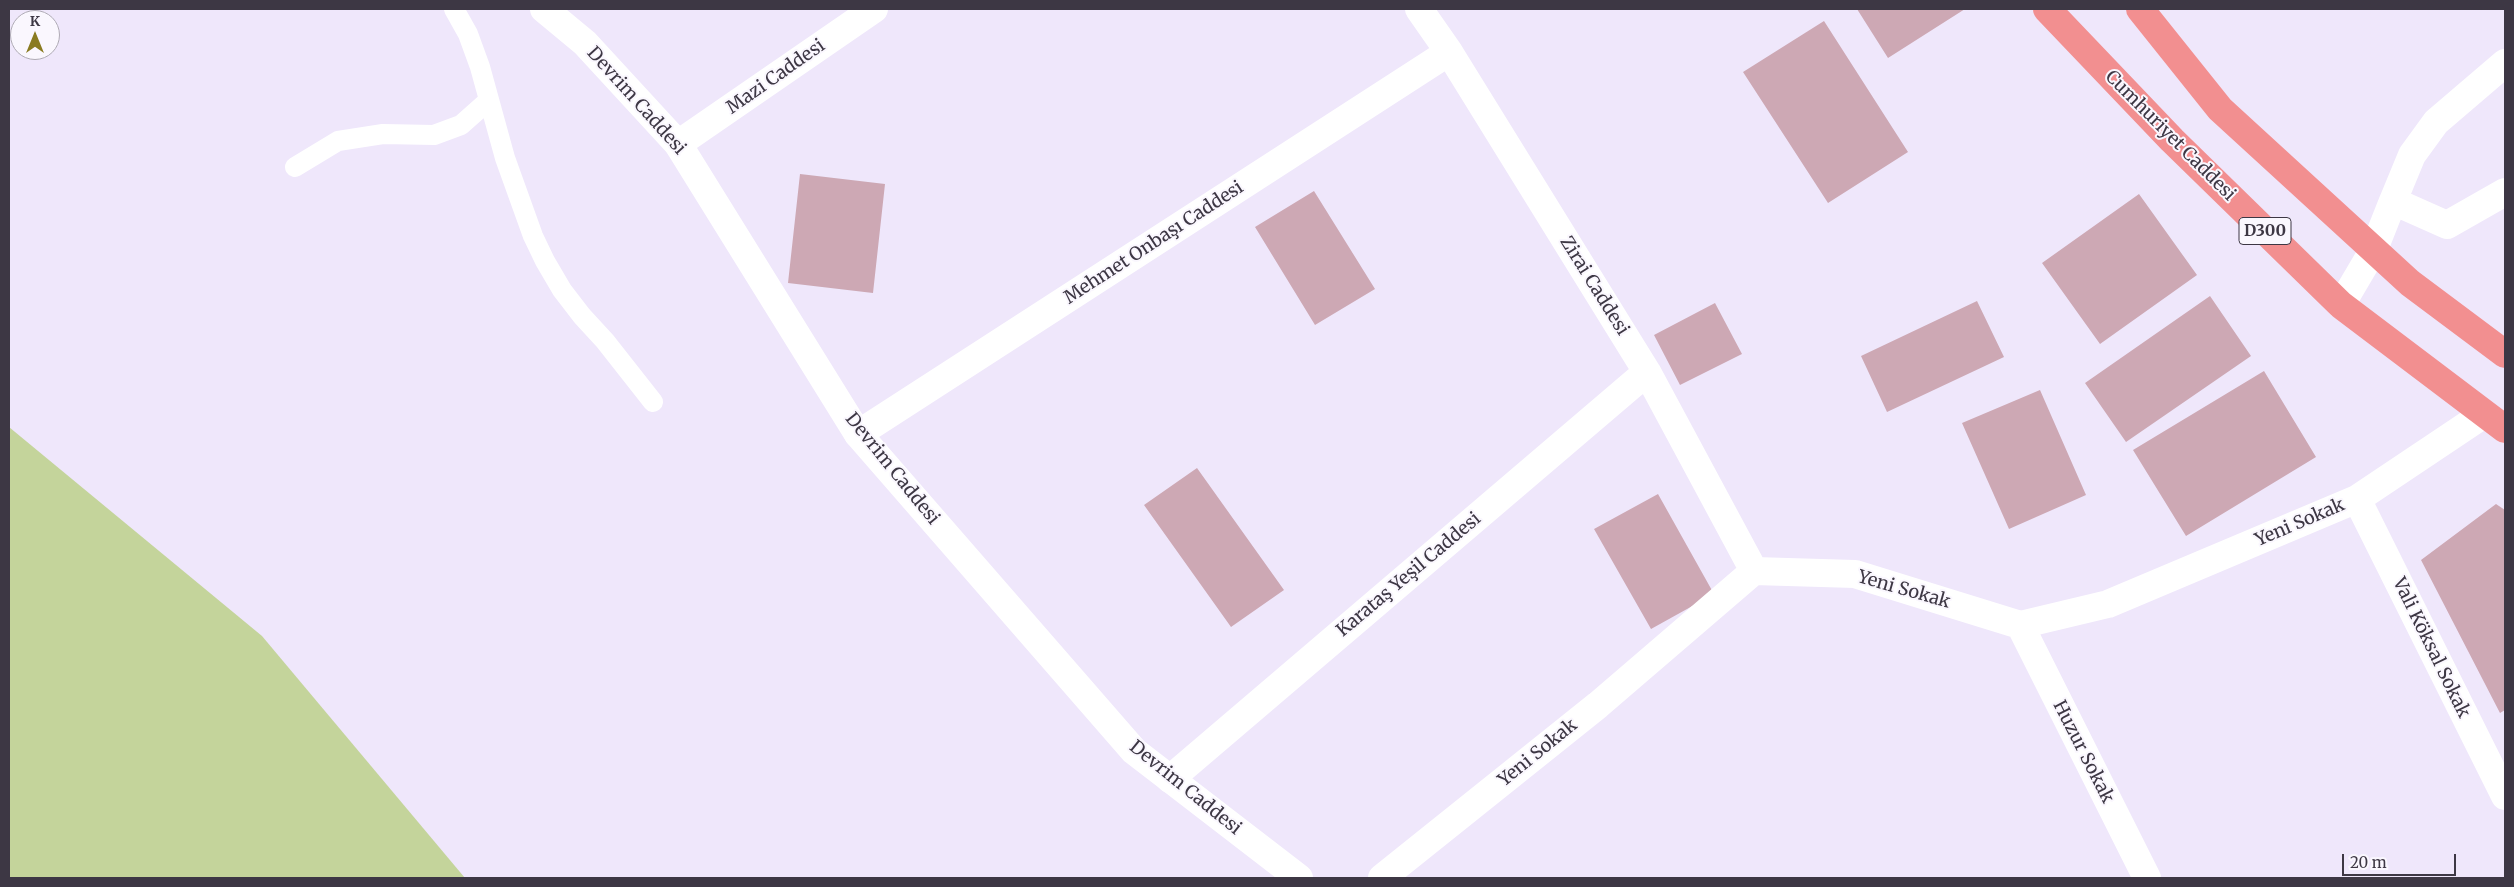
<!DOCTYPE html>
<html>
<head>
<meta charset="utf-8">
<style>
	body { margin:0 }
	#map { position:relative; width:2514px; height:887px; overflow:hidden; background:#efe7fb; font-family:Merriweather,serif }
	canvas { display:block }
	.frame { position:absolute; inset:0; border:10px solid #3d3744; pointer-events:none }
	.north { position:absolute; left:10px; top:10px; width:50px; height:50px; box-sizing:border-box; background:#faf7fe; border:1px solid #aeaab4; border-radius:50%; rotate:0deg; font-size:14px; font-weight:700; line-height:20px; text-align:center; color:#3d3744 }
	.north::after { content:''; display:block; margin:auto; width:18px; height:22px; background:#8a7b21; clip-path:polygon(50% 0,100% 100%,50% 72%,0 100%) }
	.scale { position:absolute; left:2342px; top:854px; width:114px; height:22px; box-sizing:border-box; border:2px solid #3d3744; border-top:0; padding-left:6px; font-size:15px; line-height:18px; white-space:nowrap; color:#3d3744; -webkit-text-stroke:4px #faf7fe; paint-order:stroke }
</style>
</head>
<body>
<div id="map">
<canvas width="2514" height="887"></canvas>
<div class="frame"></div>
<div class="north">K</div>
<div class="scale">20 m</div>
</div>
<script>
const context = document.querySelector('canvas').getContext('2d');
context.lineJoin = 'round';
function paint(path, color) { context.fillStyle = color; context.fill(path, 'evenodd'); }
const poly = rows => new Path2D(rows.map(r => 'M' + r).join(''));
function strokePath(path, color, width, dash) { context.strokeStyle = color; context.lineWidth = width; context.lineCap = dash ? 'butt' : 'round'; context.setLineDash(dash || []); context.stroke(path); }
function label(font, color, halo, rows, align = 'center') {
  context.font = font + ' Merriweather,serif'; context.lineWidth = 4; context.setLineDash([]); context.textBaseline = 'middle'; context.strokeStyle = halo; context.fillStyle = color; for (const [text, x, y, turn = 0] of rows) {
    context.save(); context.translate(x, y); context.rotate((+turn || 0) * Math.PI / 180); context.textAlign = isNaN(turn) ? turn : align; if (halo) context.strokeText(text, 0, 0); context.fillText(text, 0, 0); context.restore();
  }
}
const green = poly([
	[9,427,262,636,465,878,9,878]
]);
const building = poly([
	[1857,9,1965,9,1888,58],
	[1824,21,1908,152,1828,203,1743,72],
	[800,174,885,184,873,293,788,283],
	[1314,191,1375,289,1315,325,1255,227],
	[2139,194,2197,275,2100,344,2042,263],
	[2210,296,2251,356,2126,442,2085,383],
	[1977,301,2004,357,1887,412,1861,356],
	[1715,303,1742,354,1680,385,1654,335],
	[2264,371,2316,457,2186,536,2133,450],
	[2040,390,2086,495,2009,529,1962,423],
	[1197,468,1284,590,1231,627,1144,505],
	[1658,494,1714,594,1651,629,1594,529],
	[2496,504,2505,510,2505,710,2500,713,2421,560]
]);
const service = poly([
	[454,9,468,34,480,67,505,158,533,236,545,261,562,290,582,316,605,341,653,402],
	[295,167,338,141,383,134,434,135,461,125,488,101]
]);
const minor = poly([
	[1419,9,1449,52,1647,372,1754,571],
	[678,144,874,9],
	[2393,201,2412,155,2436,122,2505,63],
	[2341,305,2374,249,2393,201,2447,225,2505,192],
	[858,434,1449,52],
	[2357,499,2505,796],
	[2020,625,2147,878],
	[1170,779,1647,372],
	[1382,878,1598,705,1754,571,1855,574,2020,625,2108,604,2357,499,2484,414]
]);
const tertiary = poly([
	[544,9,585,43,678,144,858,434,1134,751,1299,878]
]);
const trunk = poly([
	[2047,9,2172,140,2341,305,2505,429],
	[2140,9,2220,109,2410,283,2505,354]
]);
const shields = [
	[2265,231,52]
];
const shieldNames = [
	["D300",2265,231]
];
const streetNames = [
	["Mazi Caddesi",776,77,-35],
	["Devrim Caddesi",636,101,48],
	["Cumhuriyet Caddesi",2170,136,45],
	["Mehmet Onbaşı Caddesi",1154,243,-33],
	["Zirai Caddesi",1594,286,58],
	["Devrim Caddesi",892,469,51],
	["Yeni Sokak",2300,523,-23],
	["Karataş Yeşil Caddesi",1409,575,-40],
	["Yeni Sokak",1904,590,16],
	["Vali Köksal Sokak",2431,648,64],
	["Huzur Sokak",2083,752,63],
	["Yeni Sokak",1538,753,-39],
	["Devrim Caddesi",1185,788,39]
];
paint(green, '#c4d49b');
paint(building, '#cda8b4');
strokePath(service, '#fff', 20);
strokePath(minor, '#fff', 28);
strokePath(tertiary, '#fff', 28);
strokePath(trunk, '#f28f90', 28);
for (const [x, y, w] of shields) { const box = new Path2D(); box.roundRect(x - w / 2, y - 13.5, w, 27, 4); context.fillStyle = '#faf7fe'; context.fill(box); strokePath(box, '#3d3744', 1); }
label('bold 16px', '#3d3744', null, shieldNames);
label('18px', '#3d3744', '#faf7fe', streetNames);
</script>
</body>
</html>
